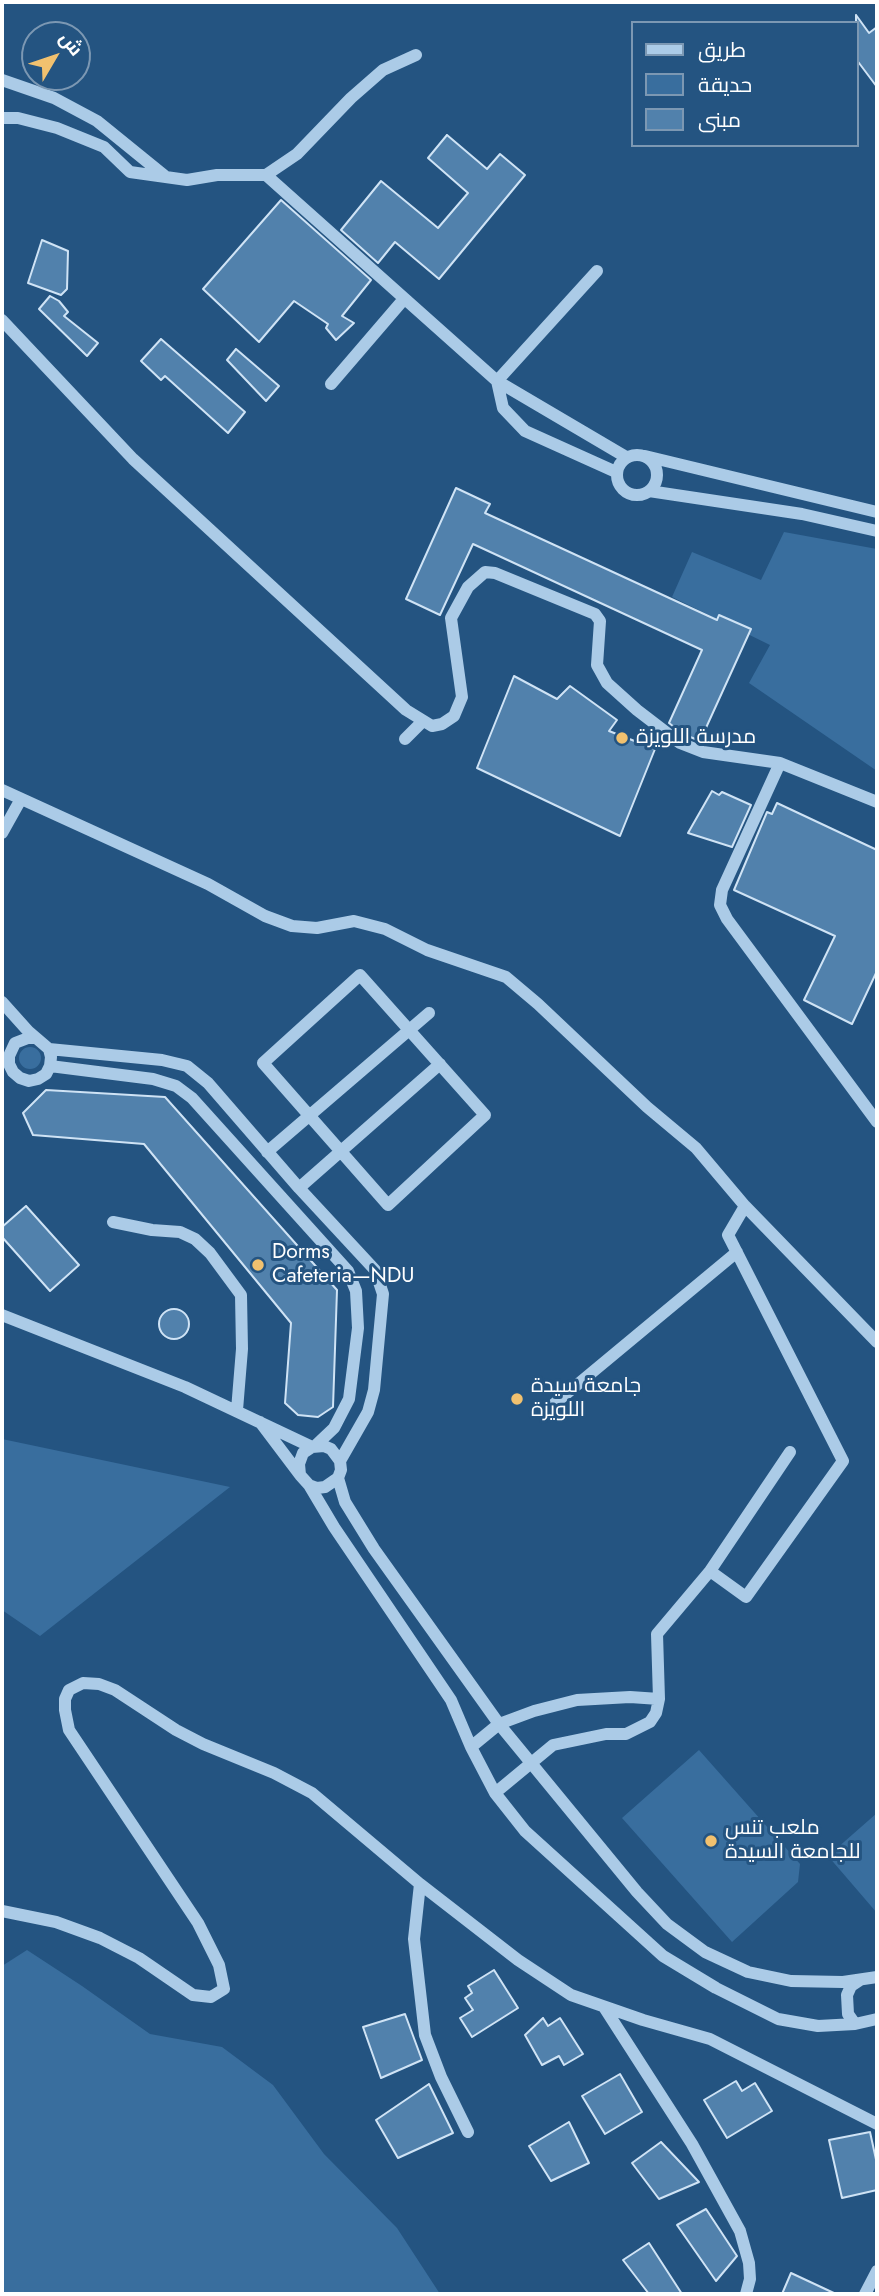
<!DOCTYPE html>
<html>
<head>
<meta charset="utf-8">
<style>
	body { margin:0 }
	#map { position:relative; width:879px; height:2296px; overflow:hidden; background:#245481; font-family:Jost,Cairo,sans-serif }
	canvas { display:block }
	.frame { position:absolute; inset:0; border:4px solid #fff; pointer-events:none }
	.legend { position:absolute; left:631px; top:21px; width:228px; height:126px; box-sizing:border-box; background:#245481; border:2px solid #7c98b3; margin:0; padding:9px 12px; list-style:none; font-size:21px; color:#fff }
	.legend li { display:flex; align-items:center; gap:14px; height:35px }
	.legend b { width:35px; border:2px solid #7c98b3 }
	.north { position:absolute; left:21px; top:21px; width:70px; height:70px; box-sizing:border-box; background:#245481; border:2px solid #7c98b3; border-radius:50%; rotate:51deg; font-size:19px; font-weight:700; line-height:28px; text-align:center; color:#fff }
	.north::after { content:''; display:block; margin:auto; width:24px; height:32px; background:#f1c16f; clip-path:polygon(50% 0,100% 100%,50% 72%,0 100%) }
</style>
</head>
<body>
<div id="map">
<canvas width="879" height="2296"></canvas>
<div class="frame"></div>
<ul class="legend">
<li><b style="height:9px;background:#abcbe7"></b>طريق</li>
<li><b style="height:19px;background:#396e9e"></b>حديقة</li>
<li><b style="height:19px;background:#5181ac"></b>مبنى</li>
</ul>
<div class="north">ش</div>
</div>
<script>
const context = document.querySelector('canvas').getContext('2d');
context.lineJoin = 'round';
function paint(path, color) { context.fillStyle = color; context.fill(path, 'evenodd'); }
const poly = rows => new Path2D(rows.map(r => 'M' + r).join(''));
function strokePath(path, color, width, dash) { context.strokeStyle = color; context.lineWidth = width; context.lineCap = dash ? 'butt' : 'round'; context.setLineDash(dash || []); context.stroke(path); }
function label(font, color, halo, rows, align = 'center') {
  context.font = font + ' Jost,Cairo,sans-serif'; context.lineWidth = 6; context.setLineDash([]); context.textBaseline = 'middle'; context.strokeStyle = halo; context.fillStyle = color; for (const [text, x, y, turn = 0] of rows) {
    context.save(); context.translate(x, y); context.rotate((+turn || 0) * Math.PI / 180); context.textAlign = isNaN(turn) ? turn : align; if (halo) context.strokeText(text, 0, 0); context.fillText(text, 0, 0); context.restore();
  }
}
const green = poly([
	[784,532,877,549,877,771,749,683,770,645,672,597,692,552,761,580],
	'19 1058a11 11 0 1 1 22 0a11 11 0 1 1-22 0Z',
	[2,1439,230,1487,40,1636,2,1610],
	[699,1750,800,1864,798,1882,732,1942,622,1818],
	[877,1813,877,1913,828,1856],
	[27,1950,82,1986,150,2034,222,2047,273,2085,324,2154,397,2228,440,2294,2,2294,2,1966]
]);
const building = poly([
	[856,15,869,33,877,27,877,87,856,59,856,15],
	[447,135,487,169,500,154,525,175,439,279,395,242,378,263,341,230,381,181,438,228,468,193,428,158,447,135],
	[281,200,371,280,342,316,354,323,336,340,326,328,328,324,294,301,259,342,203,289,281,200],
	[42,240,68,251,67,289,61,295,28,283,42,240],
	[50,296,59,301,68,312,64,316,98,343,87,356,39,309,50,296],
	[161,339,245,412,228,433,165,376,161,380,141,361,161,339],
	[236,349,279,386,266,401,227,360,236,349],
	[456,488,490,504,485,513,717,620,719,615,751,629,700,741,683,734,669,723,702,650,473,544,440,615,406,599,456,488],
	[514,676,557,699,570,686,617,720,609,731,655,749,620,836,477,768,514,676],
	[712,791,719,795,722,792,751,805,732,847,688,833,712,791],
	[777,803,877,850,877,971,852,1024,804,1000,835,936,734,890,767,812,772,814,777,803],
	[46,1090,165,1097,337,1290,333,1407,318,1417,298,1415,285,1403,291,1323,144,1144,33,1135,23,1113,46,1090],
	[26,1206,79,1265,50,1291,2,1237,2,1227,26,1206],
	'159 1324a15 15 0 1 1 30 0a15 15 0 1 1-30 0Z',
	[494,1970,518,2008,472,2037,460,2018,473,2010,465,1998,472,1993,468,1986,494,1970],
	[405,2014,422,2060,381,2078,363,2027,405,2014],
	[543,2018,548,2026,560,2018,583,2054,564,2065,559,2056,542,2065,525,2035,543,2018],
	[620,2074,642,2112,605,2134,582,2096,620,2074],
	[736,2081,742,2091,755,2083,772,2111,727,2138,704,2100,736,2081],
	[429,2084,453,2133,398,2158,376,2120,429,2084],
	[569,2122,589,2163,551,2181,529,2146,569,2122],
	[870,2132,877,2164,877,2190,842,2198,829,2140,870,2132],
	[661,2142,699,2182,659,2199,632,2163,661,2142],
	[706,2209,737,2256,716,2281,677,2225,706,2209],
	[649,2243,682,2294,649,2294,623,2260,649,2243],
	[791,2273,836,2294,782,2294,791,2273]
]);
const minor = poly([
	[2,80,54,98,97,121,166,177],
	[2,118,18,118,57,128,104,147,130,172,187,180,217,175,266,175,297,154,351,98,383,70,416,55],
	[266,175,497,381,626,457],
	[2,320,133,459,406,710,432,726,442,724,454,716,462,697,451,618,468,587,485,572,495,573,595,614,600,621,597,665,607,683,637,710,680,743,703,752,780,763],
	[497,381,503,408,525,431,616,472],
	[497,381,597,271],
	[331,384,404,299],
	'617 475a20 20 0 1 1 40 0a20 20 0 1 1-40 0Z',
	[645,456,877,512],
	[649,491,802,514,877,531],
	[405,739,423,721],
	[2,790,208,884,265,916,292,926,317,928,354,921,385,929,427,950,506,977,538,1004,647,1107,696,1148,745,1206,877,1342],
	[877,802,780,763,722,890,720,905,727,919,877,1122],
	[2,833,21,799],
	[360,975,485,1115,388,1205,263,1063,360,975],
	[2,1002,28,1031,49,1049,51,1057,50,1066,46,1074,38,1079,29,1081,20,1078,13,1072,9,1064,9,1056,15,1043,28,1038,36,1038],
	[49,1049,162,1060,187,1066,208,1083,299,1188,375,1270,383,1294,374,1390,368,1412,340,1461],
	[50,1066,153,1079,176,1086,192,1098,348,1271,356,1291,358,1328,349,1399,334,1428,315,1446],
	[267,1152,429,1013],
	[299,1188,440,1064],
	[113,1222,152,1230,180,1232,195,1239,210,1253,241,1295,242,1349,237,1410],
	[2,1315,185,1387,312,1447,324,1446,331,1449,340,1461,341,1470,338,1478,325,1487,317,1488,309,1485,300,1475,299,1464,303,1453,312,1447],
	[554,1404,737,1252],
	[260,1422,300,1475],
	[338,1478,345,1502,374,1549,499,1724,637,1892,667,1924,705,1952,748,1972,791,1981,843,1982,877,1977],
	[309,1485,334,1527,451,1700,471,1747,495,1793,525,1831,663,1956,716,1988,778,2019,818,2026,855,2024,877,2019],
	[710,1571,746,1597,843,1461,728,1235,745,1206],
	[471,1747,499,1724,534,1711,577,1700,630,1697,659,1699],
	[495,1793,553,1745,606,1734,626,1734,650,1722,656,1713,659,1699,657,1634,710,1571,790,1452],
	[420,1884,414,1939,425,2035,441,2077,468,2132],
	[2,1911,56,1922,100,1938,139,1958,193,1995,211,1997,224,1989,219,1965,198,1923,69,1730,65,1710,65,1699,69,1690,83,1683,99,1684,115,1690,176,1730,203,1744,274,1773,312,1793,420,1884,518,1960,571,1995,643,2020,710,2039,877,2124],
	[604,2007,692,2144,740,2231,749,2263,750,2279,746,2294],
	[855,2024,848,2014,847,1995,851,1986,860,1980],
	[865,2294,877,2271]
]);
const markers = [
	[622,738,7,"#f1c16f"],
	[258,1265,7,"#f1c16f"],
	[517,1399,7,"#f1c16f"],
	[711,1841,7,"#f1c16f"]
];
const poiNames = [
	["مدرسة اللويزة",636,738],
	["Dorms",272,1253],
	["Cafeteria—NDU",272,1277],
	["جامعة سيدة",531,1387],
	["اللويزة",531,1411],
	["ملعب تنس",725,1829],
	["للجامعة السيدة",725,1853]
];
paint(green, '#396e9e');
paint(building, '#5181ac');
strokePath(building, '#cfe3f5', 2);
strokePath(minor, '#abcbe7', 12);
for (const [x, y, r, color] of markers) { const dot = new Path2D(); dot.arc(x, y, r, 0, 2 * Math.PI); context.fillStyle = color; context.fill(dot); strokePath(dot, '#245481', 2.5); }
label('21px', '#fff', '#245481', poiNames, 'left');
</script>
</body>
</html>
